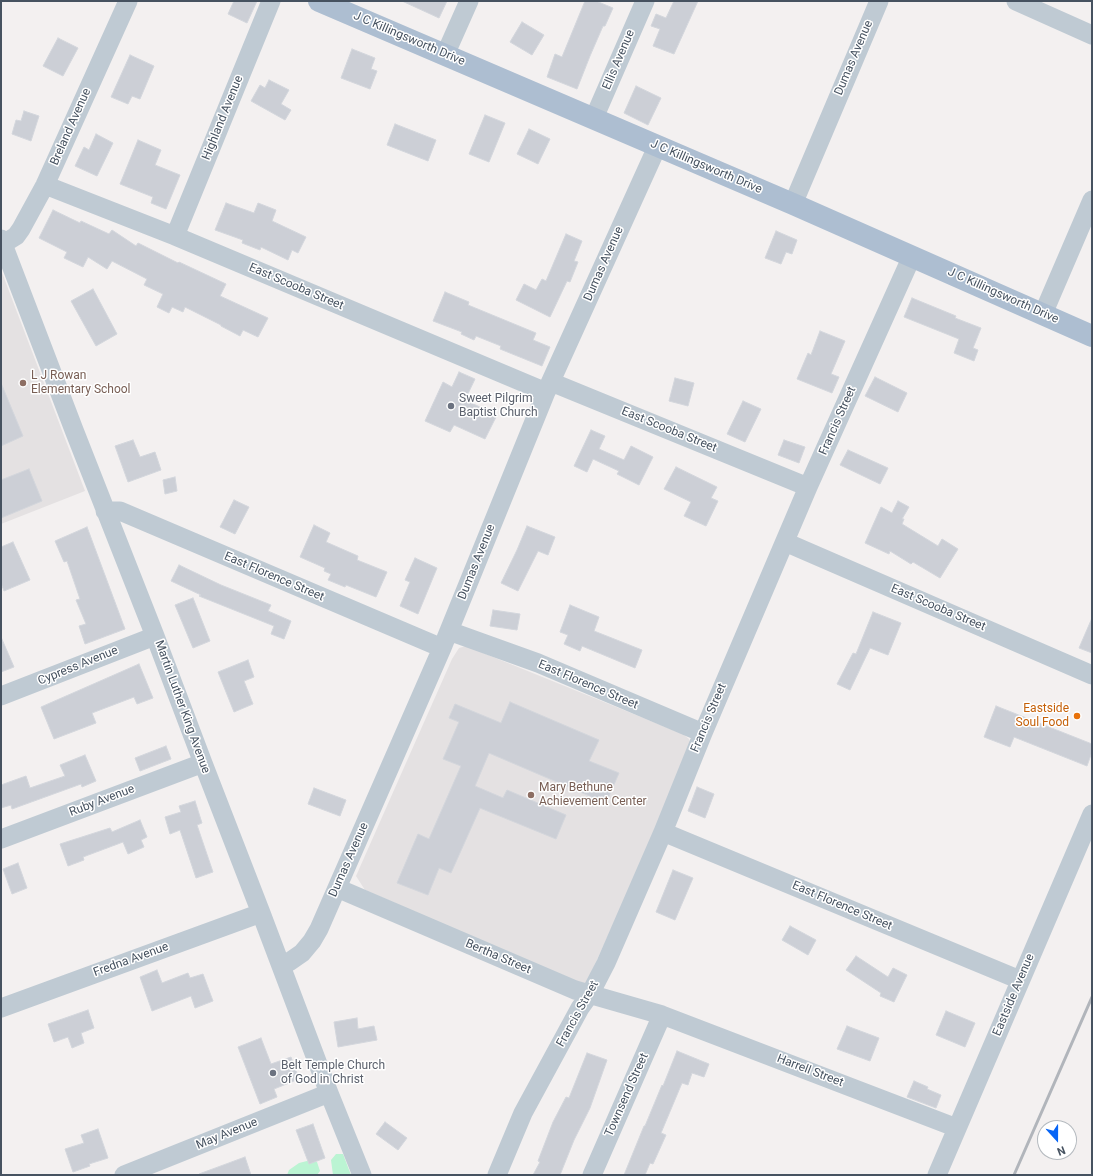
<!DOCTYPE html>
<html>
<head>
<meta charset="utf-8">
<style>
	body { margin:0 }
	#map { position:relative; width:1093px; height:1176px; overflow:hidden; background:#f3f0f0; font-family:Roboto,sans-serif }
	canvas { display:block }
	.frame { position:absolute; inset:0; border:2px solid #465260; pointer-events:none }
	.north { position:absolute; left:1037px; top:1120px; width:40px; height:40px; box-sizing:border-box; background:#fff; border:1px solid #b5babf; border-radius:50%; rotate:159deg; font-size:11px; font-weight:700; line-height:16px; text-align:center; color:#465260 }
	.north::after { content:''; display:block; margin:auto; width:14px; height:18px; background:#0765f6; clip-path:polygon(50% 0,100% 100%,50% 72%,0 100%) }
</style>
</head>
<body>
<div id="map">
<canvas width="1093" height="1176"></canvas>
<div class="frame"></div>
<div class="north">N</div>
</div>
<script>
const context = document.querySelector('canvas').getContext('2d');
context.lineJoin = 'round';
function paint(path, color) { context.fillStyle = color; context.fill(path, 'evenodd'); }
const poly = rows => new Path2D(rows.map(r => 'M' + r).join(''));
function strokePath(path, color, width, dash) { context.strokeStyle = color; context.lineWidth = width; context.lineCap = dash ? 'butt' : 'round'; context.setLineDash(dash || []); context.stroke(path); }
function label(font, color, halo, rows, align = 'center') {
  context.font = font + ' Roboto,sans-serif'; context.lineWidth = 3; context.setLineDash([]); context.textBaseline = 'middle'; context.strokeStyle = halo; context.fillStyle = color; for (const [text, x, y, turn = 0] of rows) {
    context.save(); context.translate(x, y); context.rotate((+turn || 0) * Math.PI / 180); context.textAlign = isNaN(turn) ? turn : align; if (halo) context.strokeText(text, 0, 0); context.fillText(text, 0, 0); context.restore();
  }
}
const education = poly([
	[1,270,85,491,1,524],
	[466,646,683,734,689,739,691,744,661,819,585,986,365,890,356,876,452,659,459,648]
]);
const green = poly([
	[336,1154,343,1154,351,1175,333,1175,331,1160],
	[307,1161,317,1162,320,1171,317,1175,287,1175,289,1170,299,1163]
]);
const building = poly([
	[234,1,257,1,247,23,228,14,234,1],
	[402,1,447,1,439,18,402,1],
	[585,1,596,1,613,8,605,26,603,26,590,56,577,89,547,77,555,54,562,57,585,1],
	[674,1,698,1,674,54,653,46,660,29,651,26,656,14,666,18,674,1],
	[522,22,544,35,532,55,510,42,522,22],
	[58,38,78,48,63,76,43,66,58,38],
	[352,49,375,58,371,69,377,71,370,89,341,78,352,49],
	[130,55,154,66,140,99,132,96,128,104,111,97,130,55],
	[269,80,289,90,281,104,291,110,285,120,251,101,260,85,265,88,269,80],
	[636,86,661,98,648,125,624,113,636,86],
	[24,111,39,116,31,141,12,134,16,120,21,121,24,111],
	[485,115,505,123,489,162,469,154,485,115],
	[395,124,436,140,428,161,387,145,395,124],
	[529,129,550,139,538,164,517,154,529,129],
	[96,134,113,143,97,176,75,166,84,147,89,150,96,134],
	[138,140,161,150,155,165,180,175,166,209,151,203,153,197,120,184,138,140],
	[226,203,254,213,258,203,276,210,272,221,306,237,298,253,292,250,288,260,261,247,260,250,242,243,243,240,215,230,226,203],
	[53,210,80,223,81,221,109,234,112,230,136,246,138,243,178,263,179,262,226,284,220,296,268,318,258,337,243,330,240,336,221,326,221,325,185,307,183,312,172,307,169,313,157,307,163,294,144,285,147,279,112,261,107,269,88,257,83,267,64,258,67,252,39,238,53,210],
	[776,231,797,240,792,254,786,252,781,264,765,258,776,231],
	[566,234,582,241,574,261,578,262,570,282,567,281,550,317,516,300,524,284,536,290,542,279,546,281,566,234],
	[93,289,117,334,96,346,71,301,93,289],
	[445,292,469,302,468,305,536,333,533,340,550,347,542,366,500,349,501,346,476,336,474,340,461,334,462,332,433,321,445,292],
	[912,298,956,316,955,318,981,328,973,348,978,350,974,361,954,353,959,339,904,317,912,298],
	[820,331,845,341,831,374,839,377,832,393,797,379,808,353,811,355,820,331],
	[459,372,475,379,465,400,497,415,485,439,454,425,450,432,425,421,443,382,452,387,459,372],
	[875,377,907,393,898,412,865,396,875,377],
	[675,378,694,383,688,406,669,401,675,378],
	[1,383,23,436,1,446,1,383],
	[743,401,761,409,745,442,727,434,743,401],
	[591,430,605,436,599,449,624,460,631,446,653,457,639,485,617,474,619,471,593,459,587,472,574,466,591,430],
	[133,440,140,457,155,452,161,470,128,482,115,446,133,440],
	[784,440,805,447,799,463,778,455,784,440],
	[848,450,888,468,880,484,840,465,848,450],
	[676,467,717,487,711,498,718,501,706,526,684,516,691,502,664,489,676,467],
	[29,469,42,501,1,518,1,480,29,469],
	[175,477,177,491,165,494,163,480,175,477],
	[234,500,249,507,235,534,220,527,234,500],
	[898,501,909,507,902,519,904,519,902,524,938,546,942,539,958,549,940,578,913,562,911,564,890,551,889,554,865,543,881,507,892,513,898,501],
	[314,525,330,533,326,542,358,556,357,560,387,572,376,597,346,585,345,587,328,580,331,574,324,571,325,568,300,557,314,525],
	[527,526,555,537,548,555,538,551,518,591,501,583,517,550,527,526],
	[87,527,125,629,85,644,79,626,86,624,76,600,80,599,67,561,64,562,55,541,87,527],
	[13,542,30,580,4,591,1,583,1,547,13,542],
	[415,558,437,568,418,614,400,606,410,582,405,580,415,558],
	[179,565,221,585,271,605,268,611,291,621,284,639,271,634,274,626,199,596,201,595,171,581,179,565],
	[193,598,210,641,193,648,175,605,193,598],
	[570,605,599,617,594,631,642,650,635,668,582,646,580,651,564,644,568,635,560,632,570,605],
	[493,610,520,614,517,630,490,626,493,610],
	[873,612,901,623,888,655,870,648,850,690,837,684,853,653,856,654,873,612],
	[1092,618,1092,653,1079,648,1092,618],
	[1,637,14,667,1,672,1,637],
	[248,660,254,677,244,681,253,704,234,712,218,672,248,660],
	[139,664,153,698,137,704,134,697,92,713,96,723,54,739,41,707,139,664],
	[510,702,599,740,589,761,619,773,606,803,489,753,475,786,503,798,507,790,566,815,556,839,480,808,451,873,439,868,428,895,397,883,418,834,429,839,461,766,443,759,459,722,449,718,455,704,501,723,510,702],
	[996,706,1092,744,1092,752,1087,766,1014,737,1010,747,984,737,996,706],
	[166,746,171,759,140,771,135,758,166,746],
	[85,755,96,781,82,787,81,784,12,809,11,805,1,808,1,785,26,776,30,788,65,776,60,765,85,755],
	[697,787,714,794,705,818,688,811,697,787],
	[314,788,346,800,340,816,308,804,314,788],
	[195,801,202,823,197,825,213,872,196,878,180,830,170,834,165,817,181,812,179,806,195,801],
	[140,820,147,837,141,840,144,847,128,854,123,842,83,857,84,860,68,866,60,844,110,828,112,832,140,820],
	[18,863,27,888,12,894,3,869,18,863],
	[673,870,693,878,675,920,656,912,673,870],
	[790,926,816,940,808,955,782,940,790,926],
	[856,956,888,977,893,968,907,975,894,1002,880,996,881,993,846,970,856,956],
	[157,970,162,983,188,973,190,978,203,974,213,1001,195,1008,191,996,152,1011,140,977,157,970],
	[88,1010,94,1028,81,1033,84,1043,72,1048,68,1037,54,1042,48,1024,88,1010],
	[946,1011,975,1023,965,1047,936,1035,946,1011],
	[357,1018,358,1029,374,1026,377,1040,338,1047,334,1022,357,1018],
	[847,1026,879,1038,870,1061,837,1049,847,1026],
	[261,1038,271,1064,291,1057,299,1079,274,1089,277,1097,260,1104,238,1047,261,1038],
	[677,1051,709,1064,704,1077,692,1073,688,1085,682,1083,661,1133,666,1135,653,1164,650,1163,645,1175,624,1175,644,1126,645,1126,662,1085,663,1086,677,1051],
	[587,1053,607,1060,590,1108,574,1140,560,1175,533,1175,540,1162,538,1161,553,1122,566,1097,569,1098,587,1053],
	[914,1081,928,1087,927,1089,941,1095,936,1108,907,1097,914,1081],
	[385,1122,407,1138,398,1150,376,1134,385,1122],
	[313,1124,325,1158,309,1164,296,1130,313,1124],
	[98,1129,108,1158,89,1164,90,1166,73,1172,65,1149,84,1143,81,1135,98,1129],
	[245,1157,251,1175,199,1175,199,1174,245,1157]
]);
const minor = poly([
	[1016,1,1092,35],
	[445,55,469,1],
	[594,118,645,1],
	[45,185,175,236,546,392],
	[793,204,879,1],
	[175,236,271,1],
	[1,239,74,430,155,636,203,763,261,913,329,1093,362,1175],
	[3,244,16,236,21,229,45,185,128,1],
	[1043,314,1092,200],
	[551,382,808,487],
	[105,511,120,511,442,648],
	[785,542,1092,675],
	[449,631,538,663,703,733],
	[1,696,155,636],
	[663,832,1020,980],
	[1,839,203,763],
	[337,888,575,990,662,1015,957,1128],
	[281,965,289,962,302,953,312,941,319,929,442,648,546,392,657,147],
	[1,1008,261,913],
	[124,1175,329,1093],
	[497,1175,523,1113,580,1008,590,994,606,963,663,832,703,733,808,487,912,256],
	[592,1175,662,1015],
	[937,1175,1092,814]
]);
const major = poly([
	[319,1,793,204,1092,336]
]);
const rail = poly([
	[1014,1175,1092,997]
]);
const markers = [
	[23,383,4,"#8d6e63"],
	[451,406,4,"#6b7280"],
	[1077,716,4,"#e8710a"],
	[531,795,4,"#8d6e63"],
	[273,1073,4,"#6b7280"]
];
const streetNames = [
	["J C Killingsworth Drive",409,39,23],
	["Dumas Avenue",854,58,-67],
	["Ellis Avenue",619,60,-67],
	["Highland Avenue",223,118,-68],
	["Breland Avenue",71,127,-66],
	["J C Killingsworth Drive",706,167,23],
	["Dumas Avenue",604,264,-66],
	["East Scooba Street",296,287,23],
	["J C Killingsworth Drive",1003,296,24],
	["Francis Street",838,421,-66],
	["East Scooba Street",669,430,22],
	["Dumas Avenue",477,562,-68],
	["East Florence Street",274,577,23],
	["East Scooba Street",938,608,23],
	["Cypress Avenue",78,666,-22],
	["East Florence Street",588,685,23],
	["Martin Luther King Avenue",182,707,70],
	["Francis Street",709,718,-67],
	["Ruby Avenue",102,801,-21],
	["Dumas Avenue",349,860,-66],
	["East Florence Street",842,906,23],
	["Bertha Street",498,957,23],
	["Fredna Avenue",131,960,-20],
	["Eastside Avenue",1014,995,-67],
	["Francis Street",578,1014,-61],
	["Harrell Street",810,1071,21],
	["Townsend Street",627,1095,-66],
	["May Avenue",227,1134,-22]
];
const educationNames = [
	["L J Rowan",31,376],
	["Elementary School",31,390],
	["Mary Bethune",539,788],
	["Achievement Center",539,802]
];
const worshipNames = [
	["Sweet Pilgrim",459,399],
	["Baptist Church",459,413],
	["Belt Temple Church",281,1066],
	["of God in Christ",281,1080]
];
const foodNames = [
	["Eastside",1069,709],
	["Soul Food",1069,723]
];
paint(education, '#e4e1e2');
paint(green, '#bbf4d3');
paint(building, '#cccfd6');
strokePath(building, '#d3d6dc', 1);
strokePath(minor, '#bfcad3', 19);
strokePath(major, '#adbed1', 22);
strokePath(rail, '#b1b5bb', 3);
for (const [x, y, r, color] of markers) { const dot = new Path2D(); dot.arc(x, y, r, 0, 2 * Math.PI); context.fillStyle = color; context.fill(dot); strokePath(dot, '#fff', 1.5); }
label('12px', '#465260', '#fff', streetNames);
label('12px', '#785e54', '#fff', educationNames, 'left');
label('12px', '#5b616d', '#fff', worshipNames, 'left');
label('12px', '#c56008', '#fff', foodNames, 'right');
</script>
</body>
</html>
